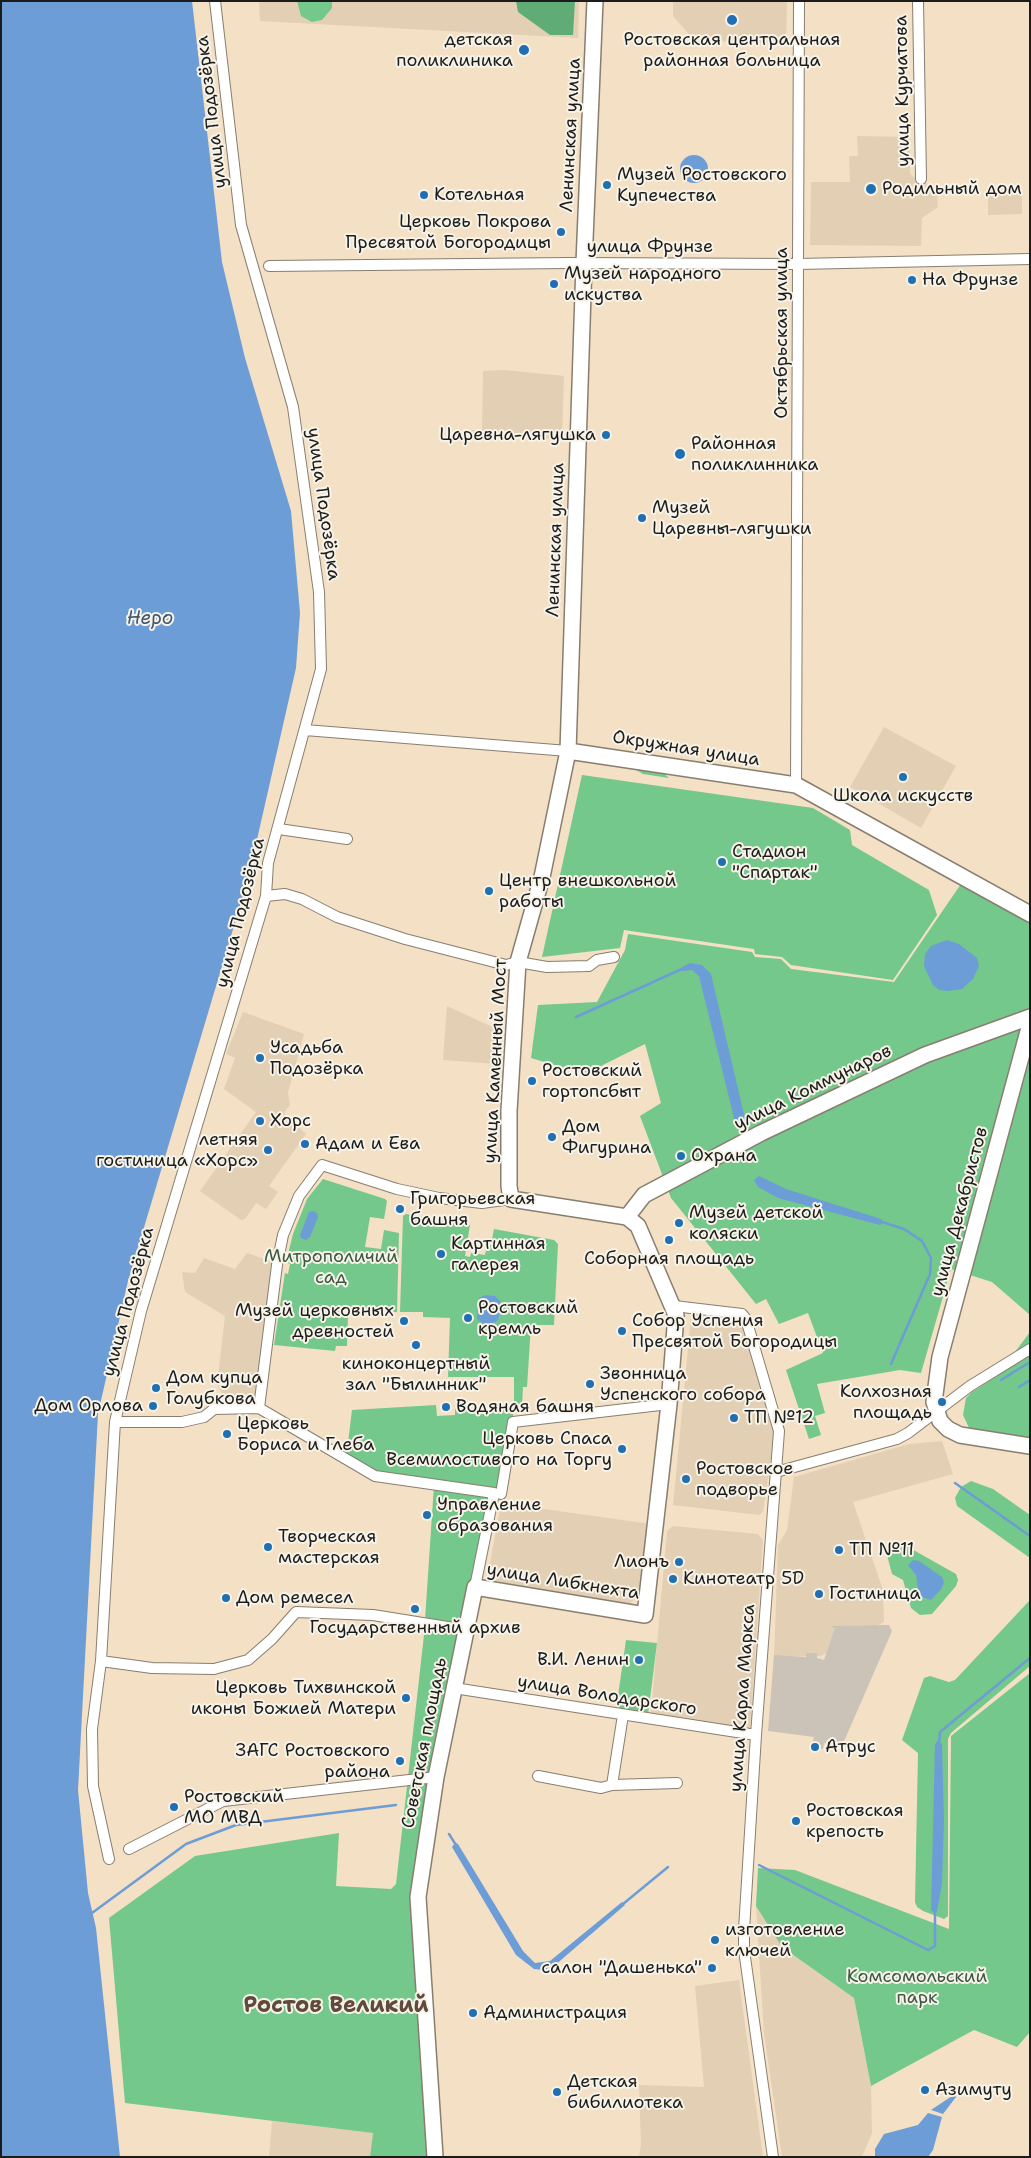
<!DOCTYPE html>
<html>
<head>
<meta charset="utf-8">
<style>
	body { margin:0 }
	#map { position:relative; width:1031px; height:2158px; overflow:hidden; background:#f3e0c5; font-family:"Shantell Sans",sans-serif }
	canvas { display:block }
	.frame { position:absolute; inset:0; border:2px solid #1c1c1c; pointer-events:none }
</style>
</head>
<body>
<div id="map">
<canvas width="1031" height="2158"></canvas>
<div class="frame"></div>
</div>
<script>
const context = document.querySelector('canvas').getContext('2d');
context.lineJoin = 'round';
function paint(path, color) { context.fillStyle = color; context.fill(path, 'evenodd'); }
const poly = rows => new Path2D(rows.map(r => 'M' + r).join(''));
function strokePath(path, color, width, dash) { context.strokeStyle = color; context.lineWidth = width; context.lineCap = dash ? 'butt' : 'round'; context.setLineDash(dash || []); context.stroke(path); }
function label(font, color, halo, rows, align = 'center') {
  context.font = font + ' "Shantell Sans",sans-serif'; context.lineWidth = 4; context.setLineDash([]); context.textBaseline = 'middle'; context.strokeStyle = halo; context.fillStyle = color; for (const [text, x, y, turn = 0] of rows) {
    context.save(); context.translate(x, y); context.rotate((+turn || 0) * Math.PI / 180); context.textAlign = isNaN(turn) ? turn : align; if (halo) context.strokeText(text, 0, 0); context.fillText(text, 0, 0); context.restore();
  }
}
const built = poly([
	[259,1,579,1,578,38,260,21],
	[673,1,787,1,786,44,694,40,673,16],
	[857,136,910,137,910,173,917,181,925,182,937,195,938,207,922,218,921,246,810,245,811,182,850,182,849,156,858,156],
	[988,188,1022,188,1022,214,988,215],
	[505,370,564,376,562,439,469,434,469,430,482,430,483,371],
	[884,727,956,766,921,828,850,787],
	[447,1006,499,1030,496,1064,443,1060],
	[243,1012,304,1034,288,1093,290,1105,284,1113,306,1134,269,1186,278,1192,266,1209,256,1203,245,1219,241,1220,200,1191,256,1112,224,1089,235,1058,226,1054],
	[247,1253,273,1262,255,1403,227,1403,217,1385,225,1316,185,1292,182,1272,195,1273,204,1258,235,1269],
	[693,1313,741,1318,775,1431,763,1512,759,1515,673,1505,691,1317],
	[942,1441,953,1474,853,1502,883,1590,884,1622,821,1656,774,1656,778,1545,787,1530,794,1477,909,1444],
	[501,1503,651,1524,642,1588,638,1597,627,1605,488,1583,487,1580],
	[673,1526,758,1534,763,1540,750,1730,653,1717,651,1712,667,1531],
	[756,1906,782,1947,854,1998,871,2086,872,2133,862,2157,782,2157,764,2033],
	[739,1980,763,2157,639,2157,641,2145,639,2085,704,2087,695,1986],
	[272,2121,373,2133,370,2157,269,2157]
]);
const industrial = poly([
	[889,1625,892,1631,842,1746,824,1743,823,1749,818,1748,817,1752,811,1751,814,1737,768,1731,774,1655,806,1657,806,1653,817,1653,817,1658,824,1660,835,1628,830,1626]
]);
const green = poly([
	[297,1,332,1,332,8,322,20,312,22,301,16],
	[583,758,658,768,669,778,643,774,633,768,582,762],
	[582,775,813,808,850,830,852,845,929,890,937,915,893,980,791,965,782,957,755,954,754,949,624,930,620,948,542,957],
	[963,881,1030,917,1030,1315,992,1282,951,1269,921,1373,900,1370,817,1384,825,1413,815,1416,821,1435,809,1439,786,1370,823,1353,808,1313,779,1324,766,1299,756,1304,671,1198,640,1116,661,1103,645,1044,585,1074,531,1058,538,1005,597,1002,625,950,628,934,752,952,755,957,781,959,791,969,894,982],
	[323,1179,385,1199,387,1201,384,1219,370,1217,365,1247,381,1249,384,1230,399,1233,397,1312,353,1310,350,1306,344,1306,343,1314,348,1316,347,1346,336,1346,335,1351,274,1345,285,1273,288,1274,290,1264,286,1262,293,1234,307,1199],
	[406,1214,470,1225,465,1256,470,1257,471,1253,485,1255,487,1245,491,1245,494,1229,554,1240,558,1244,554,1325,531,1325,527,1387,523,1387,522,1405,514,1405,514,1377,448,1377,450,1318,423,1317,423,1312,400,1312,403,1216],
	[1030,1332,1030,1441,970,1430,963,1415,966,1398,972,1392,997,1376],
	[436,1405,437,1416,455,1415,455,1409,514,1409,501,1494,494,1493,418,1897,435,2157,370,2157,373,2133,125,2103,109,1918,195,1856,339,1833,336,1886,391,1889,396,1884,424,1635,434,1485,375,1476,346,1459,352,1410],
	[971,1481,993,1489,1030,1515,1030,1558,957,1506,955,1498,961,1487],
	[901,1543,956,1574,958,1580,956,1586,932,1614,920,1615,911,1608,903,1580,892,1574,887,1555,890,1548],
	[1030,1600,1030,1666,951,1733,948,1739,948,1916,944,1919,923,1911,917,1907,915,1902,918,1753,902,1740,924,1678,930,1676,949,1682,955,1680],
	[626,1640,657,1643,648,1715,616,1710],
	[1030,1673,1030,2032,1017,2047,974,2030,871,2086,854,1998,782,1947,756,1906,758,1868,795,1870,949,1929,951,1736]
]);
const forest = poly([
	[516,1,575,1,573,35,550,35,518,12]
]);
const water = poly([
	[1,1,192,1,222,262,245,358,291,511,300,613,296,668,248,879,128,1281,98,1414,78,1790,88,1893,96,1928,120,2157,1,2157],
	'680 169a14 14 0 1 1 28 0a14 14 0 1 1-28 0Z',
	[947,940,959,944,977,958,979,966,973,979,962,989,948,991,939,990,933,985,924,966,925,954,931,946],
	[690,963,702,965,711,974,746,1123,742,1128,736,1126,699,976,692,970,682,971,682,967],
	[759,1176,786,1189,881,1219,883,1222,880,1225,778,1198,758,1187,754,1180],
	[313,1211,317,1213,318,1217,310,1237,306,1240,301,1238,300,1235,309,1212],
	[486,1295,495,1296,500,1301,501,1309,498,1320,488,1327,477,1319,479,1298],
	[913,1560,919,1561,942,1577,944,1582,942,1588,931,1600,922,1597,918,1588,916,1575,908,1565],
	[937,1741,942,1744,944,1820,942,1884,937,1911,935,1914,931,1910,935,1745],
	[455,1843,458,1844,523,1951,535,1963,550,1961,622,1902,625,1905,554,1966,544,1970,534,1969,516,1955,452,1847],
	[955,2094,956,2097,943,2114,931,2110],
	[928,2113,942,2117,933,2150,928,2157,875,2157,875,2149,884,2134,918,2125]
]);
const stream = poly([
	[576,1017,684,968],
	[882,1222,904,1229,922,1241,931,1258,930,1274,891,1364],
	[1001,1380,1030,1362],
	[1019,1387,1030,1380],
	[955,1483,1030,1536],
	[939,1744,940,1732,1030,1658],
	[449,1834,456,1845],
	[759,1865,928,1950,935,1946,935,1912],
	[623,1904,668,1867],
	[92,1913,186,1844,236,1825,396,1805]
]);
const street = poly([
	[918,1,921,179],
	[269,266,569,263,798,264,1030,259],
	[305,730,568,751],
	[796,785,799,1],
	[279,829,347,839],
	[266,896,285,894,302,899,337,917,405,939,506,965,518,962,547,967,589,966,597,960,614,957],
	[674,1306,742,1314,746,1319,779,1431,756,1735,744,1930,744,1950,773,2157],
	[115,1422,182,1422,204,1417,214,1409,259,1408],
	[776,1472,897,1439,908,1433,970,1386,1030,1349],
	[501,1494,513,1422,669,1404],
	[475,1587,494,1493,375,1476,259,1408,277,1265,283,1235,299,1196,322,1165,397,1189,439,1198,482,1203,511,1199],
	[101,1661,152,1668,214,1669,248,1660,272,1639,296,1612,373,1615,466,1630],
	[454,1688,756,1735],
	[538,1776,601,1788,612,1785,677,1783],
	[612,1785,623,1715],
	[129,1849,223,1801,436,1777],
	[109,1859,93,1786,92,1729,101,1661,115,1422,141,1311,266,896,268,863,321,669,319,592,293,407,241,225,215,1]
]);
const secondary = poly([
	[568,751,796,785,1030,914],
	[1030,1024,940,1357,934,1402,940,1421,948,1429,960,1435,1030,1446],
	[627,1217,644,1195,761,1133,925,1055,1030,1017],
	[435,2157,418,1897,436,1777,475,1587,645,1615,669,1404,676,1315,638,1226,627,1217,511,1199,509,1186,509,1111,518,962,542,877,568,751,584,263,595,1]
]);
const markers = [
	[732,20,6,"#1f6fb2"],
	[524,50,6,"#1f6fb2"],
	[607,185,5,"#1f6fb2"],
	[871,189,6,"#1f6fb2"],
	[424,195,5,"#1f6fb2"],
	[561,232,5,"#1f6fb2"],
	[912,280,5,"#1f6fb2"],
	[554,284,5,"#1f6fb2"],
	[606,435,5,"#1f6fb2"],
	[680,454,6,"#1f6fb2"],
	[642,518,5,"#1f6fb2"],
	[903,777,5,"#1f6fb2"],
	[722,862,5,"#1f6fb2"],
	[489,891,5,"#1f6fb2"],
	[260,1058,5,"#1f6fb2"],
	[532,1081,5,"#1f6fb2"],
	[260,1121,5,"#1f6fb2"],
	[552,1137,5,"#1f6fb2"],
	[305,1144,5,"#1f6fb2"],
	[268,1150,5,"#1f6fb2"],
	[681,1156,5,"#1f6fb2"],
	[400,1209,5,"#1f6fb2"],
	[679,1223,5,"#1f6fb2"],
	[669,1240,5,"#1f6fb2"],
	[441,1254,5,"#1f6fb2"],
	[468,1318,5,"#1f6fb2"],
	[404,1321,5,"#1f6fb2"],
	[622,1331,5,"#1f6fb2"],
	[416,1345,5,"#1f6fb2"],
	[590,1384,5,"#1f6fb2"],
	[156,1388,5,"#1f6fb2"],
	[942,1402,5,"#1f6fb2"],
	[153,1406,5,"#1f6fb2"],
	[446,1407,5,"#1f6fb2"],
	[734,1418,5,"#1f6fb2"],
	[227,1434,5,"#1f6fb2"],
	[622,1449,5,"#1f6fb2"],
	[686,1479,5,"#1f6fb2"],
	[427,1515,5,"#1f6fb2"],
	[268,1547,5,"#1f6fb2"],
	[839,1550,5,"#1f6fb2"],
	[679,1562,5,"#1f6fb2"],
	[673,1579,5,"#1f6fb2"],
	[819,1594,5,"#1f6fb2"],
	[226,1598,5,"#1f6fb2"],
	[415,1609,5,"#1f6fb2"],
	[639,1660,5,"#1f6fb2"],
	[406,1698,5,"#1f6fb2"],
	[815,1747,5,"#1f6fb2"],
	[400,1761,5,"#1f6fb2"],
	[174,1807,5,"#1f6fb2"],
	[796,1821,5,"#1f6fb2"],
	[715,1940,5,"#1f6fb2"],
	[712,1968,5,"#1f6fb2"],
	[473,2013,5,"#1f6fb2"],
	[925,2090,5,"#1f6fb2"],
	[557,2092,5,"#1f6fb2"]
];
const poiNames = [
	["детская",513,40,"right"],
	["поликлиника",513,61,"right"],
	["Ростовская центральная",732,40,"center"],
	["районная больница",732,61,"center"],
	["Музей Ростовского",617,175],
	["Купечества",617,196],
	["Родильный дом",882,189],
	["Котельная",434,195],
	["Церковь Покрова",551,222,"right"],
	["Пресвятой Богородицы",551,243,"right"],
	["Музей народного",564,274],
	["искуства",564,295],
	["На Фрунзе",922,280],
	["Царевна-лягушка",596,435,"right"],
	["Районная",691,444],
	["поликлинника",691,465],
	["Музей",652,508],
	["Царевны-лягушки",652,529],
	["Школа искусств",903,796,"center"],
	["Стадион",732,852],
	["\"Спартак\"",732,873],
	["Центр внешкольной",499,881],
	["работы",499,902],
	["Усадьба",270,1048],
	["Подозёрка",270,1069],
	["Ростовский",542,1071],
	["гортопсбыт",542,1092],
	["Хорс",270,1121],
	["Дом",562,1127],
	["Фигурина",562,1148],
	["летняя",258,1140,"right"],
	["гостиница «Хорс»",258,1161,"right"],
	["Адам и Ева",315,1144],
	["Охрана",691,1156],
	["Григорьевская",410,1199],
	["башня",410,1220],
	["Музей детской",689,1213],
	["коляски",689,1234],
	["Картинная",451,1244],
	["галерея",451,1265],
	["Соборная площадь",669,1259,"center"],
	["Ростовский",478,1308],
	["кремль",478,1329],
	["Музей церковных",394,1311,"right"],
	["древностей",394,1332,"right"],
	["Собор Успения",632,1321],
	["Пресвятой Богородицы",632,1342],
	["киноконцертный",416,1364,"center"],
	["зал \"Былинник\"",416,1385,"center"],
	["Звонница",600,1374],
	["Успенского собора",600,1395],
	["Дом купца",166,1378],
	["Голубкова",166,1399],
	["Колхозная",932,1392,"right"],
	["площадь",932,1413,"right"],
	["Дом Орлова",143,1406,"right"],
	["Водяная башня",456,1407],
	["ТП №12",744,1418],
	["Церковь",237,1424],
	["Бориса и Глеба",237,1445],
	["Церковь Спаса",612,1439,"right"],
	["Всемилостивого на Торгу",612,1460,"right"],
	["Ростовское",696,1469],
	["подворье",696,1490],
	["Управление",437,1505],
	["образования",437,1526],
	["Творческая",278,1537],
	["мастерская",278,1558],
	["ТП №11",849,1550],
	["Лионъ",669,1562,"right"],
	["Кинотеатр 5D",683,1579],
	["Гостиница",829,1594],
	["Дом ремесел",236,1598],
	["Государственный архив",415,1628,"center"],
	["В.И. Ленин",629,1660,"right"],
	["Церковь Тихвинской",396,1688,"right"],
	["иконы Божией Матери",396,1709,"right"],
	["Атрус",825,1747],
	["ЗАГС Ростовского",390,1751,"right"],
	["района",390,1772,"right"],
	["Ростовский",184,1797],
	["МО МВД",184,1818],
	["Ростовская",806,1811],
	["крепость",806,1832],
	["изготовление",725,1930],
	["ключей",725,1951],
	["салон \"Дашенька\"",702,1968,"right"],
	["Администрация",483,2013],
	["Детская",567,2082],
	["бибилиотека",567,2103],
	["Азимуту",935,2090]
];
const streetNames = [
	["улица Курчатова",903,91,-91],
	["улица Подозёрка",212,112,-97],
	["Ленинская улица",571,135,-87],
	["улица Фрунзе",650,247],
	["Октябрьская улица",782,333,-90],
	["улица Подозёрка",323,504,82],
	["Ленинская улица",556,540,-88],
	["Окружная улица",686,749,9],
	["улица Подозёрка",241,913,-76],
	["улица Каменный Мост",496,1061,-87],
	["улица Коммунаров",813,1088,-26],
	["улица Декабристов",960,1212,-75],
	["улица Подозёрка",129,1302,-75],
	["улица Либкнехта",563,1582,9],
	["улица Володарского",607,1696,9],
	["улица Карла Маркса",743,1698,-86],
	["Советская площадь",425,1743,-79]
];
const parkNames = [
	["Митрополичий",331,1257],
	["сад",331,1278],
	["Комсомольский",917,1977],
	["парк",917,1998]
];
const waterNames = [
	["Неро",150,619]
];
const districtNames = [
	["Ростов Великий",336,2006]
];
paint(built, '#e3d0b4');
paint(industrial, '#cbc3b8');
paint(green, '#74c88b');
paint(forest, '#5fac77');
paint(water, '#6d9dd6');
strokePath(stream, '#6d9dd6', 2.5);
strokePath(street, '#887e70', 12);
strokePath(secondary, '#887e70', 18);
strokePath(street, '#fff', 10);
strokePath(secondary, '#fff', 15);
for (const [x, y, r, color] of markers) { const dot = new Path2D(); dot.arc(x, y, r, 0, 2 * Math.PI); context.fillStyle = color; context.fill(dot); strokePath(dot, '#f7f3e8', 2); }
label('18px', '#1c1c1c', '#f7f3e8', poiNames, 'left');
label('18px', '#1c1c1c', '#f7f3e8', streetNames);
label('18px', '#3b5843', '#f7f3e8', parkNames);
label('italic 19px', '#405670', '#f7f3e8', waterNames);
label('bold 22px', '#5f4a3b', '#f7f3e8', districtNames);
</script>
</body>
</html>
